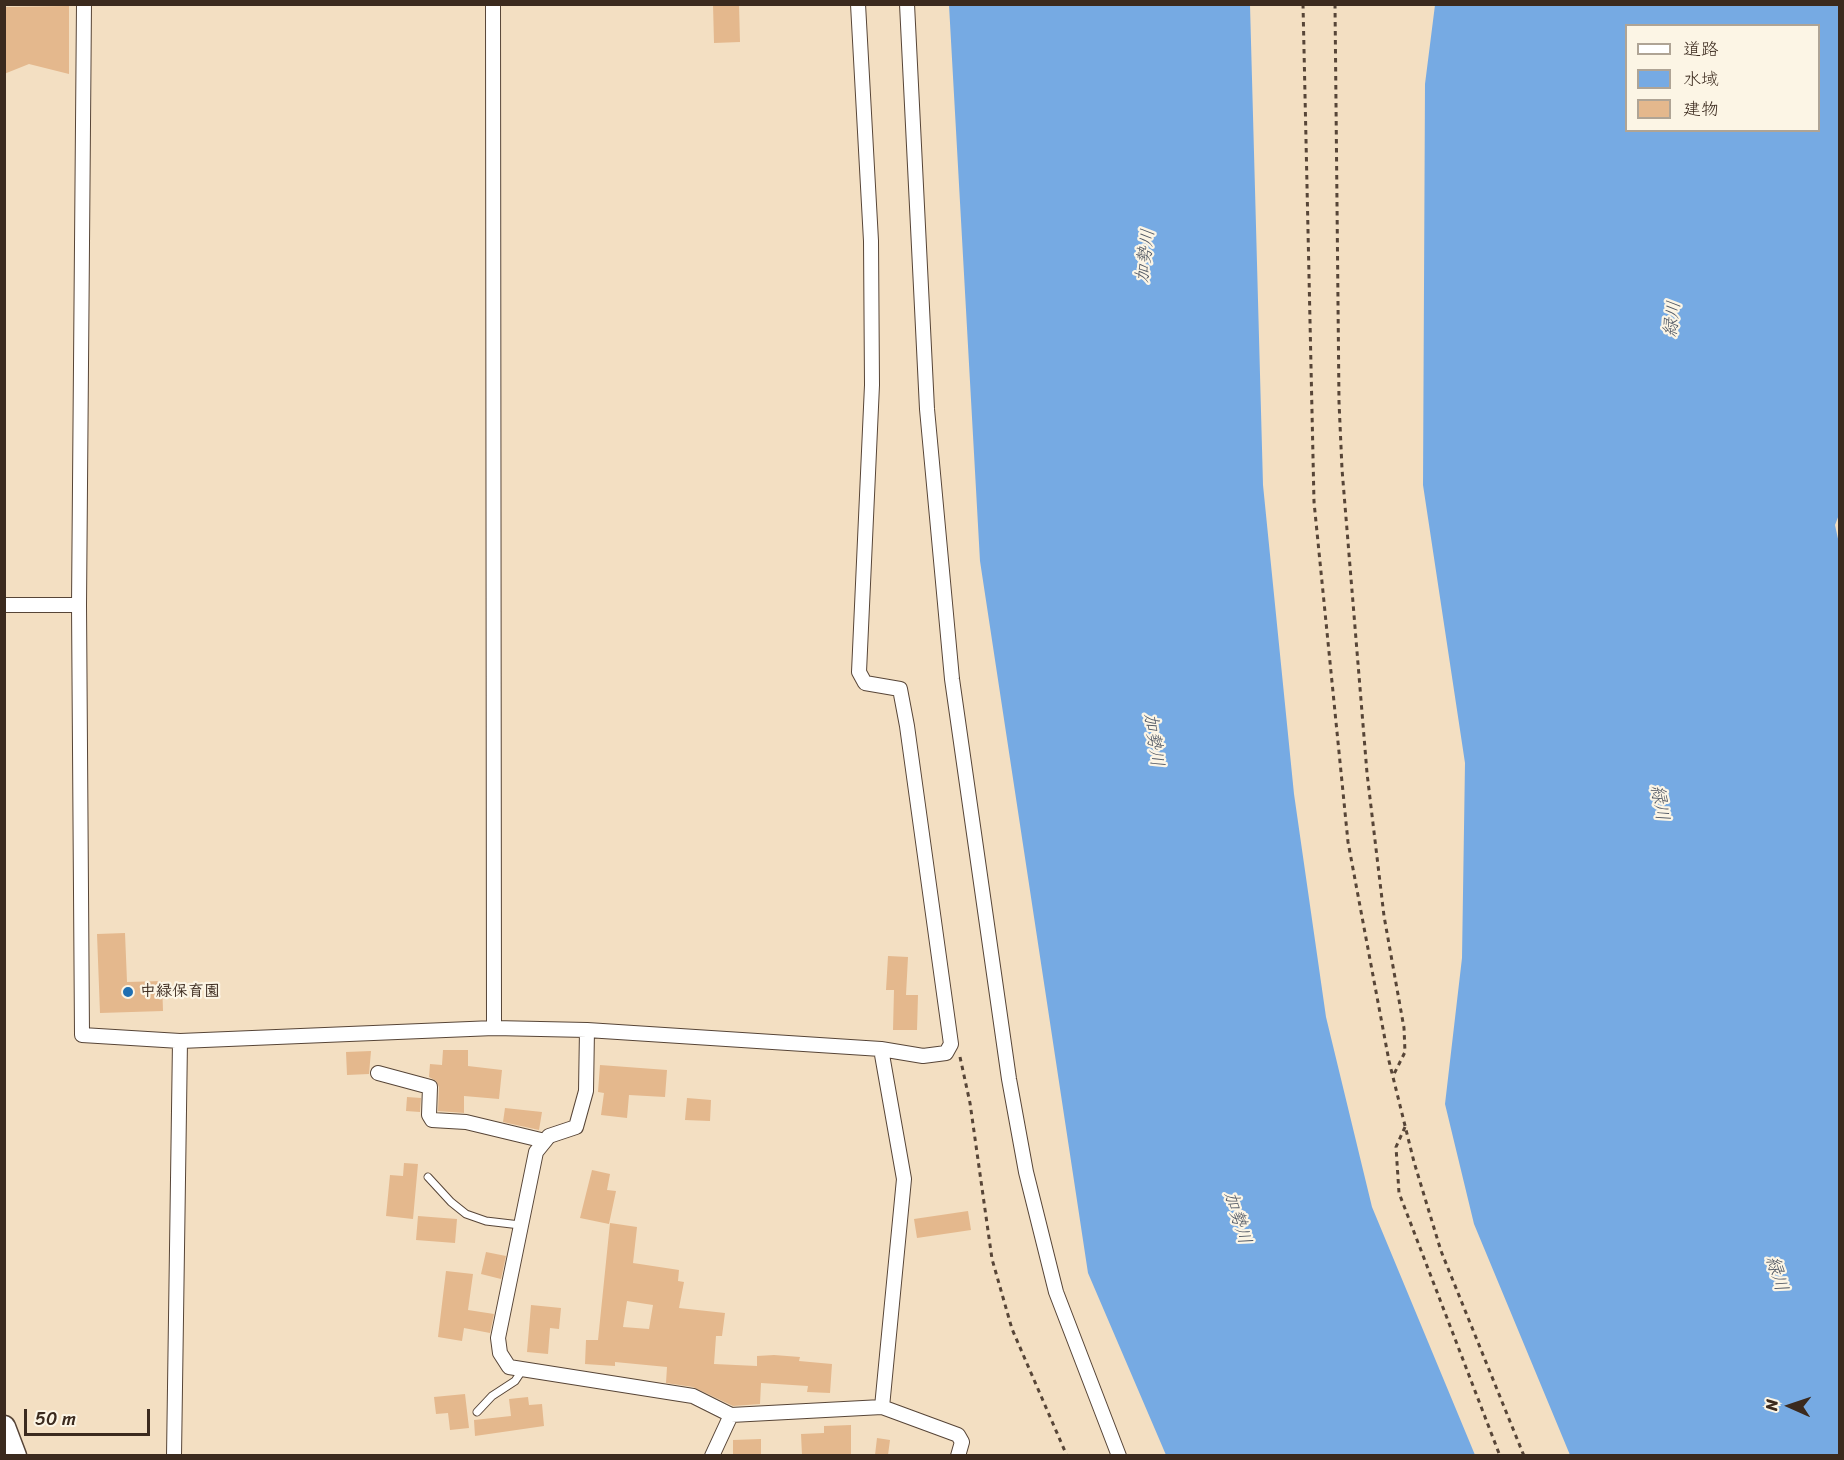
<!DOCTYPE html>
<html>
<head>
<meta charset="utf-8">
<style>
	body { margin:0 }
	#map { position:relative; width:1844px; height:1460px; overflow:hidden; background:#f3dfc2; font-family:Sriracha,"Klee One",sans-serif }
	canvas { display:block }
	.frame { position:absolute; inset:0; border:6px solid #3b2a1e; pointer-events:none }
	.legend { position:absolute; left:1625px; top:24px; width:195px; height:108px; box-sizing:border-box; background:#fcf5e5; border:2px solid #afa495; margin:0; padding:8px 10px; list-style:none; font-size:18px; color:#3b2a1e }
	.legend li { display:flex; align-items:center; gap:12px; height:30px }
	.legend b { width:30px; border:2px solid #afa495 }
	.north { position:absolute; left:1760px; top:1376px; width:60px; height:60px; -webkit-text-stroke:4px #fcf5e5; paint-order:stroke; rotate:273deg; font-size:16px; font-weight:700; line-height:24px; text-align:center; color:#3b2a1e }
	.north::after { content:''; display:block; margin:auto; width:21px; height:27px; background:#3b2a1e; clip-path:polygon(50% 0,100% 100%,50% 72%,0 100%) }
	.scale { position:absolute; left:24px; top:1409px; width:126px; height:27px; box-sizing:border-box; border:3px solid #3b2a1e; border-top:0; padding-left:8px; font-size:18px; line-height:21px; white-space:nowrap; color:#3b2a1e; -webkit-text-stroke:4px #fcf5e5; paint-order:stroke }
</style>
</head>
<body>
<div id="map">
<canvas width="1844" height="1460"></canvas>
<div class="frame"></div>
<ul class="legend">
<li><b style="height:8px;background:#fff"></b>道路</li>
<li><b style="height:16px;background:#76aae3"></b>水域</li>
<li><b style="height:16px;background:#e4b88d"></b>建物</li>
</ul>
<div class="north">N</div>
<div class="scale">50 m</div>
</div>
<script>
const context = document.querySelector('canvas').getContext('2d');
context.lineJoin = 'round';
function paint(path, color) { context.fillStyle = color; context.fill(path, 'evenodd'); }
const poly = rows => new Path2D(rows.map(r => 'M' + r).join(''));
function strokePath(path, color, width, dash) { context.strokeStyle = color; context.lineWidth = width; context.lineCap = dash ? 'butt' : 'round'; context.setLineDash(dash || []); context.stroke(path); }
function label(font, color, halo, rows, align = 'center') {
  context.font = font + ' Sriracha,"Klee One",sans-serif'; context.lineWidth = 4.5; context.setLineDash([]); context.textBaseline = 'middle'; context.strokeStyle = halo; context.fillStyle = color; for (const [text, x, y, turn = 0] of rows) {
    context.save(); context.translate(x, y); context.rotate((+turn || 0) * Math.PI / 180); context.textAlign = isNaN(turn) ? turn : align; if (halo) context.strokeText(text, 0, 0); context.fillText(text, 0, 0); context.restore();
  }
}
const water = poly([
	[949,5,1250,5,1263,485,1294,794,1326,1017,1372,1207,1475,1455,1166,1455,1088,1273,980,561],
	[1435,5,1839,5,1840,512,1835,525,1840,548,1839,1455,1570,1455,1474,1224,1445,1104,1462,958,1465,763,1423,485,1425,84],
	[1626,26,1818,26,1818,130,1626,130]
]);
const building = poly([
	[713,4,739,4,740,42,714,43],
	[69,6,69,74,29,64,4,74,4,7],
	[125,933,127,982,162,981,163,1011,100,1013,97,934],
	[888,956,908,957,906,995,918,995,917,1030,893,1030,894,990,886,990],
	[443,1050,468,1050,468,1066,502,1070,499,1099,464,1096,464,1113,438,1111,439,1087,436,1081,429,1077,430,1064,442,1065],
	[371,1051,369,1074,347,1075,346,1052],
	[600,1065,667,1070,665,1097,629,1095,627,1118,601,1115,604,1093,598,1092],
	[407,1097,421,1098,420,1112,406,1111],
	[687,1098,711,1100,710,1121,685,1120],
	[505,1108,542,1112,539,1130,503,1122],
	[404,1163,418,1164,413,1219,386,1216,390,1175,403,1176],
	[592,1170,610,1174,607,1190,616,1191,609,1224,580,1218],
	[968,1211,971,1230,917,1238,914,1219],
	[418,1216,457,1219,455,1243,416,1240],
	[610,1223,637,1227,633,1263,679,1270,678,1281,684,1282,679,1308,725,1313,722,1336,716,1336,714,1364,757,1366,757,1356,774,1355,800,1357,799,1361,832,1364,830,1393,807,1392,808,1386,761,1383,760,1404,733,1406,693,1387,666,1383,667,1367,615,1362,615,1366,585,1364,586,1340,598,1340],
	[627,1301,653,1305,649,1329,623,1327],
	[486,1252,506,1256,501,1279,481,1274],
	[446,1271,473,1274,468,1310,494,1314,490,1333,464,1328,462,1341,438,1337],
	[531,1305,561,1308,559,1329,550,1328,548,1354,527,1352],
	[465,1394,469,1428,450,1430,448,1413,436,1414,434,1397],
	[528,1397,529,1405,542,1404,544,1426,475,1436,474,1420,511,1416,509,1399],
	[851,1425,851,1455,802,1455,801,1434,824,1433,824,1426],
	[877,1438,890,1440,888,1455,875,1455],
	[761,1439,761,1455,733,1455,733,1440]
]);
const path = poly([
	[1303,4,1314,502,1348,842,1389,1061,1414,1162,1441,1251,1524,1456],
	[1335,4,1339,402,1342,469,1367,773,1384,916,1404,1028,1405,1052,1393,1076],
	[960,1057,970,1103,992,1259,1012,1329,1067,1456],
	[1405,1127,1396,1147,1399,1193,1500,1456]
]);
const service = poly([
	[428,1177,451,1202,466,1214,486,1221,520,1225],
	[477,1412,492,1396,515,1381,523,1369]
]);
const minor = poly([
	[84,4,79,605,82,1035,180,1041,494,1028,587,1030,881,1049,923,1056,946,1053,951,1044,907,726,900,689,865,683,859,672,872,385,871,241,858,4],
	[493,4,494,1028],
	[907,4,927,409,952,679,1009,1079,1026,1172,1056,1292,1119,1456],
	[4,605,79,605],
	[587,1030,586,1091,576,1127,549,1136,536,1152,498,1338,500,1353,509,1367,693,1396,731,1415,882,1407,904,1179,881,1049],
	[378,1073,430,1087,429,1115,432,1120,466,1122,545,1141],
	[882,1407,958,1435,962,1442,958,1456],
	[174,1456,180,1041],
	[712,1456,731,1415]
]);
const primary = poly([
	[4,1427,15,1456]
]);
const markers = [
	[128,992,6,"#1f6fb2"]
];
const poiNames = [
	["中緑保育園",140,992]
];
const waterNames = [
	["加勢川",1146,256,-83],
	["緑川",1673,319,-83],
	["加勢川",1153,740,82],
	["緑川",1659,803,80],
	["加勢川",1237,1218,73],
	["緑川",1776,1274,73]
];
paint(water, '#76aae3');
paint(building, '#e4b88d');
strokePath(service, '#574537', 9);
strokePath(minor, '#574537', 16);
strokePath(primary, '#574537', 25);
strokePath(path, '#574537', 3, [4.5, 4.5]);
strokePath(service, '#fff', 7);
strokePath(minor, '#fff', 14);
strokePath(primary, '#fff', 22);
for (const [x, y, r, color] of markers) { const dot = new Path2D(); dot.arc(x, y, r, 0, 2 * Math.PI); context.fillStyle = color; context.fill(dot); strokePath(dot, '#fcf5e5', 2); }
label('bold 16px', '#3b2a1e', '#fcf5e5', poiNames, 'left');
label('italic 18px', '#505763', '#fcf5e5', waterNames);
</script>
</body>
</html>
